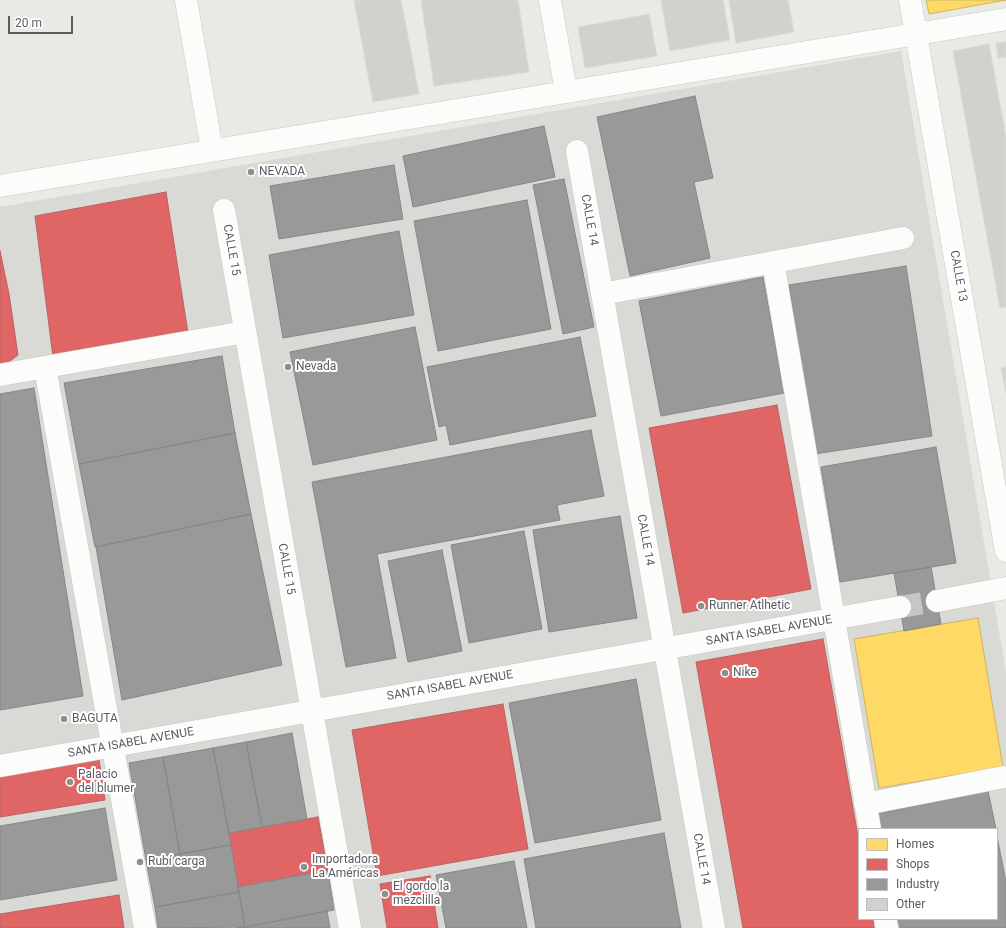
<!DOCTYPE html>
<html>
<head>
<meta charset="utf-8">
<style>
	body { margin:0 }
	#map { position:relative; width:1006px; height:928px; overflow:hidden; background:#eaeae5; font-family:Roboto,sans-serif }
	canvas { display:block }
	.legend { position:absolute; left:858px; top:828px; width:140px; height:92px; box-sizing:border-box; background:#fff; border:1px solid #bdbec1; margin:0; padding:5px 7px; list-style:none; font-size:12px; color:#5b5c63 }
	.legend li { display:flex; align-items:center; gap:8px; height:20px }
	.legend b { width:20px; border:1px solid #bdbec1 }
	.scale { position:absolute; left:8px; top:16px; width:65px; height:18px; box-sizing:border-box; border:2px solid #5b5c63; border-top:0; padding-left:5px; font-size:12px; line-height:14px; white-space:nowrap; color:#5b5c63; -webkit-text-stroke:3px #fff; paint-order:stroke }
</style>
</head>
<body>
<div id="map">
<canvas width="1006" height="928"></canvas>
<ul class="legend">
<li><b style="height:11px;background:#ffd966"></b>Homes</li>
<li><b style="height:11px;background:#e06666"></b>Shops</li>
<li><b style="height:11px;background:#999"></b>Industry</li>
<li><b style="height:11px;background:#d1d1ce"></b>Other</li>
</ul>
<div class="scale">20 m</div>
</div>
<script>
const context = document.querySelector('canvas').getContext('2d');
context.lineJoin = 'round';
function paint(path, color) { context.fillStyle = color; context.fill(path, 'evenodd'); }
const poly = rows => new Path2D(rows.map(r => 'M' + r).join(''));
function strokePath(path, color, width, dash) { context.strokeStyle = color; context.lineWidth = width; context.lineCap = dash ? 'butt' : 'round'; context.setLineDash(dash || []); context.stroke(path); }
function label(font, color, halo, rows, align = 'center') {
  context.font = font + ' Roboto,sans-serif'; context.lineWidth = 4; context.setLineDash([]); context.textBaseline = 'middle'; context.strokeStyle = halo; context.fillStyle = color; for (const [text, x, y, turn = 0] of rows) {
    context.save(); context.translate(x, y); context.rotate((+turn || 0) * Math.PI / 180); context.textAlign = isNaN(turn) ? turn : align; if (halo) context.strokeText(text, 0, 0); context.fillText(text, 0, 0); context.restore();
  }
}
const industrial = poly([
	[901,51,1006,673,1006,928,0,928,0,207],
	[859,829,997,829,997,919,859,919]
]);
const homes = poly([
	[926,0,1006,0,929,14,926,0],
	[978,618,1003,767,879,788,854,639,978,618]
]);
const shops = poly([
	[166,192,188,333,53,357,35,216,166,192],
	[0,251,9,294,18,355,5,365,0,366,0,251],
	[777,405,811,589,683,613,649,428,777,405],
	[823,639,859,842,859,919,873,919,874,928,743,928,696,662,823,639],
	[503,704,528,849,377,876,352,730,503,704],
	[99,759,105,800,0,817,0,774,99,759],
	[318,817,328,870,238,887,229,833,318,817],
	[430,876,438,928,387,928,380,884,430,876],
	[119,895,124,928,0,928,0,914,119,895]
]);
const industry = poly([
	[695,96,713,178,694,182,710,258,630,276,597,117,695,96],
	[544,126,555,177,413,207,403,156,544,126],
	[394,165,403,219,279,239,270,186,394,165],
	[564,179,594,327,563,334,533,185,564,179],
	[527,200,551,329,438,351,414,221,527,200],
	[399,231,414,315,283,338,269,255,399,231],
	[906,266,932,436,815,454,789,285,906,266],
	[763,277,784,393,661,416,639,301,763,277],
	[415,327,437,440,313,465,290,352,415,327],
	[580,337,596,416,450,445,446,425,439,427,427,367,580,337],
	[222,356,235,433,79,464,64,383,222,356],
	[34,388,83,696,0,710,0,394,34,388],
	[591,430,604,496,557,505,560,520,377,554,396,658,346,667,312,482,591,430],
	[235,433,251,514,95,547,79,464,235,433],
	[936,447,956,563,840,582,821,467,936,447],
	[251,514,282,665,122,700,96,547,251,514],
	[620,516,637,618,549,632,533,530,620,516],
	[524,531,542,629,469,643,451,545,524,531],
	[442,550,462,651,408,662,388,561,442,550],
	[931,567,941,624,904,631,894,573,931,567],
	[636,679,661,820,535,843,509,703,636,679],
	[292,733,307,819,262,827,246,742,292,733],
	[246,742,262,827,229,833,213,748,246,742],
	[213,748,231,845,180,854,163,757,213,748],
	[163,757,180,854,146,860,129,763,163,757],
	[988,791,996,829,880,829,877,814,988,791],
	[105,808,117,880,0,900,0,826,105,808],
	[664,833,681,928,536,928,524,859,664,833],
	[997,836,1006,882,1006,928,900,928,898,919,997,919,997,836],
	[231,845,239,892,155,907,146,860,231,845],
	[514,861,527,928,446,928,436,875,514,861],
	[328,870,334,910,245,927,238,887,328,870],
	[239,892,245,927,158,928,155,907,239,892],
	[327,911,330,928,237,928,245,927,327,911]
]);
const building = poly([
	[354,0,401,0,419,94,373,102,354,0],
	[421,0,518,0,529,72,434,86,421,0],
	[661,0,723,0,730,40,670,51,661,0],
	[729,0,788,0,794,32,736,43,729,0],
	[649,14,657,56,585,68,578,27,649,14],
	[1006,42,1006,57,998,58,996,43,1006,42],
	[989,44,1006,137,1006,307,1000,308,953,51,989,44],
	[1006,367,1006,393,1001,368,1006,367]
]);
const minorTunnel = poly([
	[900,607,937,601]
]);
const minor = poly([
	[186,0,212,150],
	[550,0,566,92],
	[577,151,714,928],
	[0,186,1006,19],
	[224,210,350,928],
	[773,262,870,829],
	[602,294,903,238],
	[45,367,145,928],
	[0,375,245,332],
	[937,601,1006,588],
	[0,766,900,607],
	[865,804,1004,777],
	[885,919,887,928]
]);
const secondary = poly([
	[910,0,1006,551]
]);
const markers = [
	[251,172,4,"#8d8e90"],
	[288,367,4,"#8d8e90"],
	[701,606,4,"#8d8e90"],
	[725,673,4,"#8d8e90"],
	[64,719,4,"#8d8e90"],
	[70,782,4,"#8d8e90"],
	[140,862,4,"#8d8e90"],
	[304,867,4,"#8d8e90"],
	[385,894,4,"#8d8e90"]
];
const poiNames = [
	["NEVADA",259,172],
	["Nevada",296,367],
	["Runner Atlhetic",709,606],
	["Nike",733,673],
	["BAGUTA",72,719],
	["Palacio",78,775],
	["del blumer",78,789],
	["Importadora",312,860],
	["La Américas",312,874],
	["Rubí carga",148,862],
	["El gordo la",393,887],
	["mezclilla",393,901]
];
const streetNames = [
	["CALLE 14",589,220,80],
	["CALLE 15",231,250,80],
	["CALLE 13",958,276,80],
	["CALLE 14",645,540,80],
	["CALLE 15",286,569,80],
	["SANTA ISABEL AVENUE",769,631,-10],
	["SANTA ISABEL AVENUE",450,686,-10],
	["SANTA ISABEL AVENUE",131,743,-10],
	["CALLE 14",701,859,80]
];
paint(industrial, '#d9d9d5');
paint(homes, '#ffd966');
strokePath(homes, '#ceb465', 1);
paint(shops, '#e06666');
strokePath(shops, '#b86365', 1);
paint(industry, '#999');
strokePath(industry, '#868789', 1);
paint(building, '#d1d1ce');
strokePath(building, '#dad9d4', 1);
strokePath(minorTunnel, '#c6c6c4', 22, [22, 11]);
strokePath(minor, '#c8c8c7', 23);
strokePath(secondary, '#c6c6c6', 23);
strokePath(minor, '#fcfcfb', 22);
strokePath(secondary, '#fcfcfb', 22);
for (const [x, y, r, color] of markers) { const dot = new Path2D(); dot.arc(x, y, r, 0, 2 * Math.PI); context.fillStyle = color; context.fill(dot); strokePath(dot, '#fff', 1.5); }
label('12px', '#5b5c63', '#fff', poiNames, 'left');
label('12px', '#5b5c63', '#fff', streetNames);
</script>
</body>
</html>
